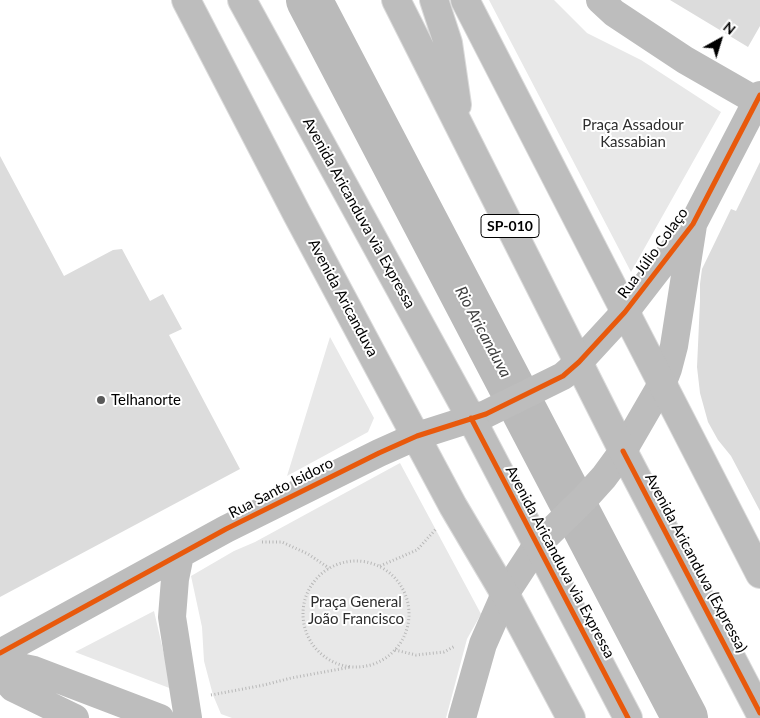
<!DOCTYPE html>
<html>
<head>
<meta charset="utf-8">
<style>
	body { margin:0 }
	#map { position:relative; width:760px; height:718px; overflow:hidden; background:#fff; font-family:Lato,sans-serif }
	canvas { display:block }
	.north { position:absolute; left:695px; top:15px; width:50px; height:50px; -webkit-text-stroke:4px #fff; paint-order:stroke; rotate:39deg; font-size:14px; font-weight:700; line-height:20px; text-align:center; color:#000 }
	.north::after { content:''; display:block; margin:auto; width:18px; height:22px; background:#000; clip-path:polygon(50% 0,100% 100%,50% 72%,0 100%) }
</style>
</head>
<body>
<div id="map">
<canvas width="760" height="718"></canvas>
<div class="north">N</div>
</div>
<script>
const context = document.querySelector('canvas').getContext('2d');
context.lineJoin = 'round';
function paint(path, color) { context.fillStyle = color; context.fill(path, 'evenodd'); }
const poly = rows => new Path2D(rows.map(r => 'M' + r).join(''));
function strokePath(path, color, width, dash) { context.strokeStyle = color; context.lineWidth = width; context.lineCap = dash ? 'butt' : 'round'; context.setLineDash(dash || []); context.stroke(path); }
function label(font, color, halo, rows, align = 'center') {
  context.font = font + ' Lato,sans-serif'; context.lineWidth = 4; context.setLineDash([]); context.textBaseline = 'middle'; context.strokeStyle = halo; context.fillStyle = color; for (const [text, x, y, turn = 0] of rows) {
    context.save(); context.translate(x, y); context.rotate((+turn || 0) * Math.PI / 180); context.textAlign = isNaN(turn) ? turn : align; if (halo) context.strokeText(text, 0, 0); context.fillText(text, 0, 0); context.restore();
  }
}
const green = poly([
	[489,0,554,0,587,33,641,60,721,112,631,272],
	[330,337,374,418,368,432,287,476],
	[400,463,481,614,467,639,446,718,232,718,221,714,213,695,204,661,202,627,191,576,234,551,255,542],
	[154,611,172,689,75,652]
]);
const river = poly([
	[309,0,685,718]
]);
const building = poly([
	[670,0,760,0,760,26,748,47],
	[0,156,64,276,113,250,122,249,150,301,163,294,182,329,169,335,240,469,0,597],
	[760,162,760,511,731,456,718,440,708,422,700,393,697,367,700,301,700,284,702,269,731,209,736,211]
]);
const path = poly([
	[262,542,282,542,308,554,329,568],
	'303 614a53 53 0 1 1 106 0a53 53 0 1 1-106 0Z',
	[380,566,417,550,436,529],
	[395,650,416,655,444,652,455,646],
	[211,695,264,685,291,678,351,667]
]);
const minor = poly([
	[600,0,614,13,685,60,760,103],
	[180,555,175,579,172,617,188,718],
	[0,653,226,529,379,453,417,436,486,414,563,376,579,362,625,312,693,224,760,95],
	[0,663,34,670,160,718],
	[0,674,13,688,75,718],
	[462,718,483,644,505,594,537,545,585,498,604,477,623,451,663,382,668,369,674,346,693,225]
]);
const major = poly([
	[186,0,297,214,453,506,505,594,571,718],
	[465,0,760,574]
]);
const highway = poly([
	[242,0,471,418,628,718],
	[396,0,623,451,760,713],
	[434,0,448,43,457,105]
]);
const cycleway = poly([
	[471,418,628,718],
	[623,451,760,713],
	[0,653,226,529,379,453,417,436,486,414,563,376,579,362,625,312,693,224,760,95]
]);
const markers = [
	[101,400,5,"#595959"]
];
const shields = [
	[510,226,58]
];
const shieldNames = [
	["SP-010",510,226]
];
const parkNames = [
	["Praça Assadour",633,125],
	["Kassabian",633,142],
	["Praça General",356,602],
	["João Francisco",356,619]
];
const streetNames = [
	["Avenida Aricanduva via Expressa",359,213,61],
	["Rua Júlio Colaço",653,253,-54],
	["Avenida Aricanduva",343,298,62],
	["Rua Santo Isidoro",281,488,-27],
	["Avenida Aricanduva via Expressa",560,562,62],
	["Avenida Aricanduva (Expressa)",696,563,62]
];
const poiNames = [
	["Telhanorte",111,400]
];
const waterNames = [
	["Rio Aricanduva",483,332,62]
];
paint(green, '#e8e8e8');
strokePath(river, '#bababa', 46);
paint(building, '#dcdcdc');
strokePath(major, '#dbdbdb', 30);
strokePath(highway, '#dbdbdb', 30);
strokePath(path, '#b8b8b8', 3, [1, 2.5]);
strokePath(minor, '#bdbdbd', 28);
strokePath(major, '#bdbdbd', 28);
strokePath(highway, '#bdbdbd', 28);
strokePath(cycleway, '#e8590c', 5);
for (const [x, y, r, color] of markers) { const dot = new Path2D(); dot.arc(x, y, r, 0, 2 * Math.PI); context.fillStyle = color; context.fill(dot); strokePath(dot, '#fff', 2); }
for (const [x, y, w] of shields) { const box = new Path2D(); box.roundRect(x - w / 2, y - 11.5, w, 23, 4); context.fillStyle = '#fff'; context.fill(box); strokePath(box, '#000', 1); }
label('bold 14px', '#000', null, shieldNames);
label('15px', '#2d2d2d', '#fff', parkNames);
label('15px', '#000', '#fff', streetNames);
label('15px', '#000', '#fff', poiNames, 'left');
label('italic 16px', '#3e3e3e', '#fff', waterNames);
</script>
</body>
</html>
